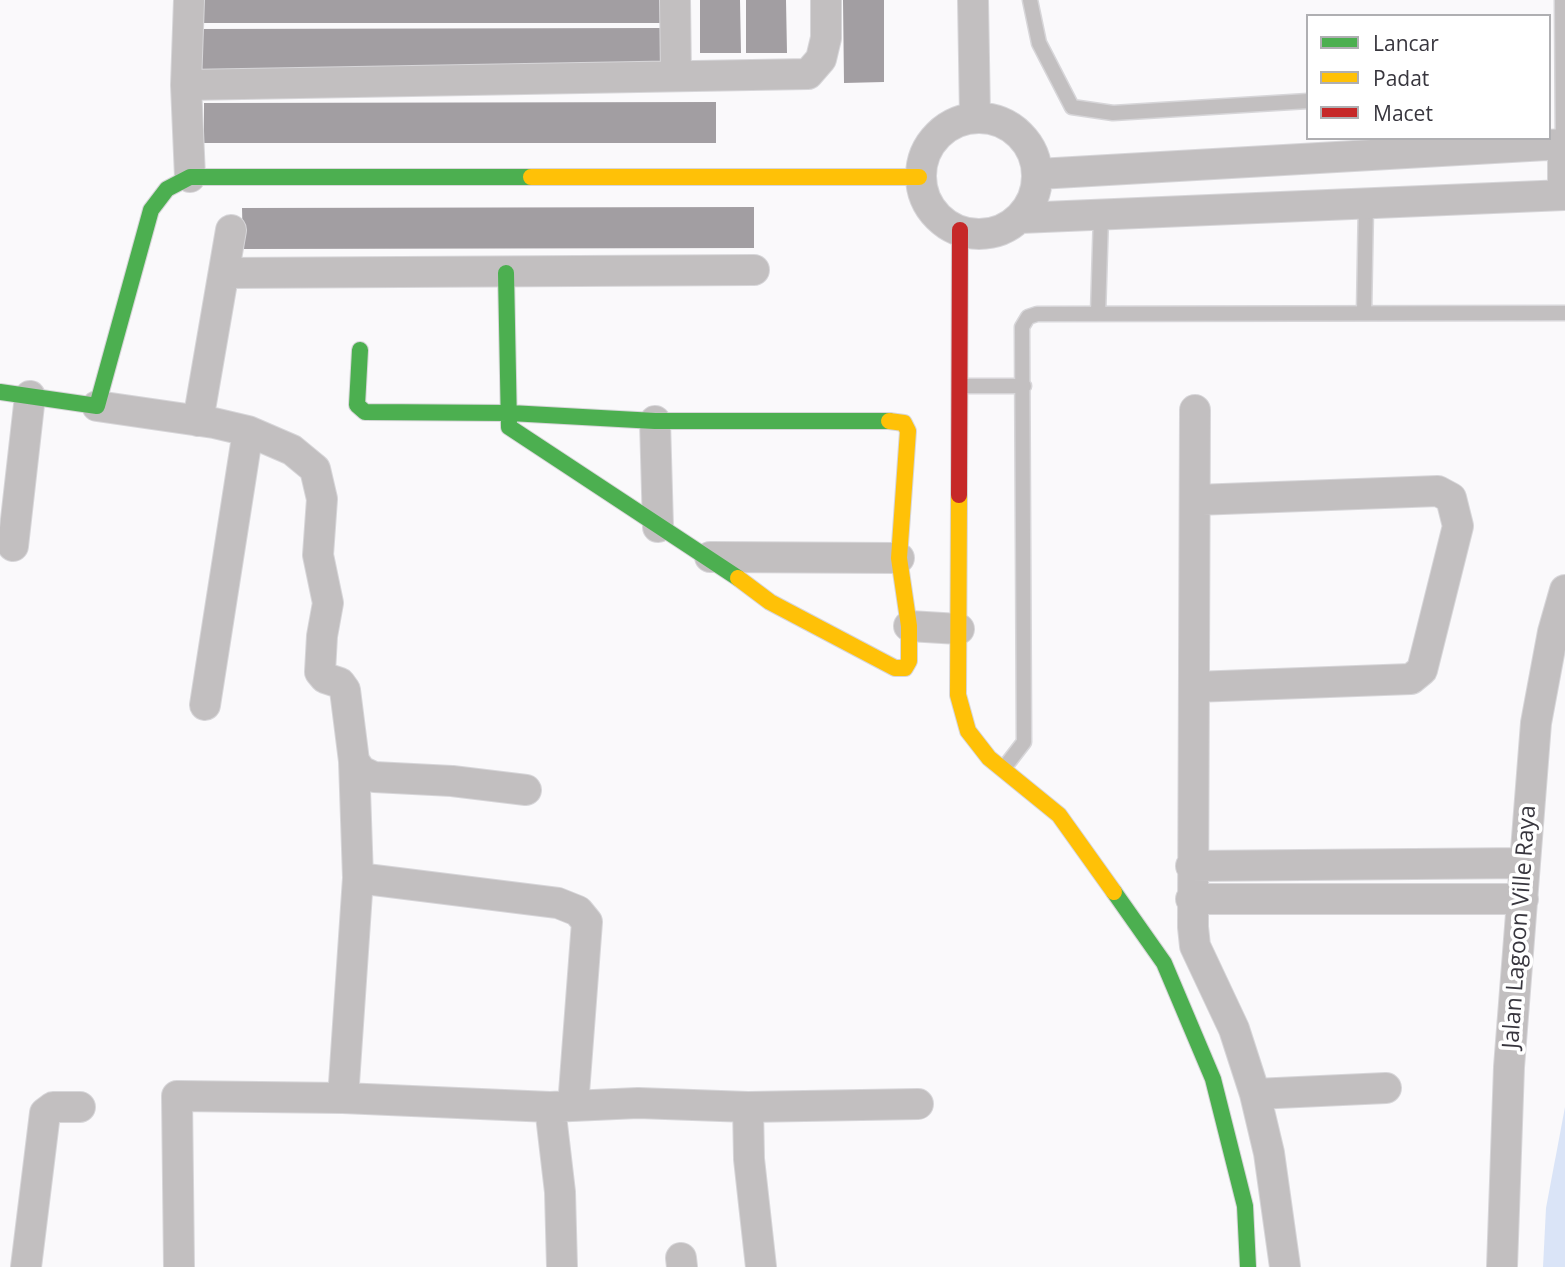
<!DOCTYPE html>
<html>
<head>
<meta charset="utf-8">
<style>
	body { margin:0 }
	#map { position:relative; width:1565px; height:1267px; overflow:hidden; background:#faf9fb; font-family:"Open Sans",sans-serif }
	canvas { display:block }
	.legend { position:absolute; left:1306px; top:14px; width:245px; height:126px; box-sizing:border-box; background:#fff; border:2px solid #afafb2; margin:0; padding:9px 12px; list-style:none; font-size:21px; color:#38363e }
	.legend li { display:flex; align-items:center; gap:14px; height:35px }
	.legend b { width:35px; border:2px solid #afafb2 }
</style>
</head>
<body>
<div id="map">
<canvas width="1565" height="1267"></canvas>
<ul class="legend">
<li><b style="height:9px;background:#4caf50"></b>Lancar</li>
<li><b style="height:9px;background:#ffc107"></b>Padat</li>
<li><b style="height:9px;background:#c62828"></b>Macet</li>
</ul>
</div>
<script>
const context = document.querySelector('canvas').getContext('2d');
context.lineJoin = 'round';
function paint(path, color) { context.fillStyle = color; context.fill(path, 'evenodd'); }
const poly = rows => new Path2D(rows.map(r => 'M' + r).join(''));
function strokePath(path, color, width, dash) { context.strokeStyle = color; context.lineWidth = width; context.lineCap = dash ? 'butt' : 'round'; context.setLineDash(dash || []); context.stroke(path); }
function label(font, color, halo, rows, align = 'center') {
  context.font = font + ' "Open Sans",sans-serif'; context.lineWidth = 7; context.setLineDash([]); context.textBaseline = 'middle'; context.strokeStyle = halo; context.fillStyle = color; for (const [text, x, y, turn = 0] of rows) {
    context.save(); context.translate(x, y); context.rotate((+turn || 0) * Math.PI / 180); context.textAlign = isNaN(turn) ? turn : align; if (halo) context.strokeText(text, 0, 0); context.fillText(text, 0, 0); context.restore();
  }
}
const water = poly([
	[1565,1107,1565,1267,1543,1267,1546,1208]
]);
const building = poly([
	[199,0,664,0,664,23,199,23],
	[700,0,740,0,741,53,700,53],
	[746,0,786,0,787,53,746,53],
	[843,0,884,0,884,82,844,83],
	[664,28,664,68,199,69,199,29],
	[716,102,716,143,204,143,204,103],
	[754,207,754,248,243,249,242,208]
]);
const lane = poly([
	[1030,0,1039,43,1072,107,1113,113,1308,101],
	[1562,0,1563,144],
	[1364,313,1366,203],
	[1098,314,1101,215],
	[961,386,1024,386],
	[1004,768,1024,742,1022,327,1028,317,1037,314,1565,313]
]);
const street = poly([
	[189,0,186,85,808,74,821,59,826,38,826,0],
	[675,0,676,75],
	[973,0,975,117],
	[186,85,190,177],
	'921 176a58 58 0 1 1 116 0a58 58 0 1 1-116 0Z',
	[1038,174,1565,144],
	[1563,195,1563,144],
	[1020,218,1565,195],
	[225,273,754,270],
	[97,406,214,423,248,431,292,450,315,469,322,499,318,555,328,603,322,636,320,672,325,678,340,683,345,690,354,761,361,771,374,777,452,781,526,790],
	[1195,410,1193,927,1195,946,1234,1029,1255,1094,1269,1153,1285,1267],
	[198,421,231,230],
	[655,421,658,527],
	[13,546,30,396],
	[710,557,899,558],
	[909,626,959,629],
	[1194,687,1411,679,1422,670,1458,526,1451,498,1438,491,1196,500],
	[205,705,248,431],
	[1191,866,1525,863],
	[358,878,558,903,578,911,587,922,573,1106],
	[1191,899,1523,899],
	[1255,1094,1386,1088],
	[343,1098,358,878,354,761],
	[550,1107,560,1192,562,1267],
	[748,1107,749,1159,761,1267],
	[681,1258,682,1267],
	[26,1267,45,1113,53,1107,80,1107],
	[179,1267,177,1096,343,1098,550,1107,638,1103,748,1107,918,1104],
	[1502,1267,1509,1067,1536,723,1553,632,1565,590]
]);
const fast = poly([
	[506,273,509,427,738,578],
	[360,350,357,405,365,412,510,413,655,421,889,421],
	[0,392,97,406,151,210,167,189,190,177,531,177],
	[1114,892,1164,963,1213,1079,1245,1206,1248,1267]
]);
const slow = poly([
	[531,177,919,177],
	[959,495,958,695,968,731,989,758,1059,815,1114,892],
	[738,578,770,602,895,668,905,668,909,661,909,626,899,558,908,431,904,423,889,421]
]);
const jam = poly([
	[959,495,960,230]
]);
const streetNames = [
	["Jalan Lagoon Ville Raya",1520,927,-86]
];
paint(water, '#dae4f7');
paint(building, '#a29ea2');
strokePath(lane, '#d7d6d9', 17);
strokePath(street, '#d7d6d9', 32);
strokePath(fast, '#d7d6d9', 18);
strokePath(slow, '#d7d6d9', 18);
strokePath(jam, '#d7d6d9', 18);
strokePath(lane, '#c2bfc0', 14);
strokePath(street, '#c2bfc0', 30);
strokePath(fast, '#4caf50', 16);
strokePath(slow, '#ffc107', 16);
strokePath(jam, '#c62828', 16);
label('23px', '#38363e', '#fff', streetNames);
</script>
</body>
</html>
